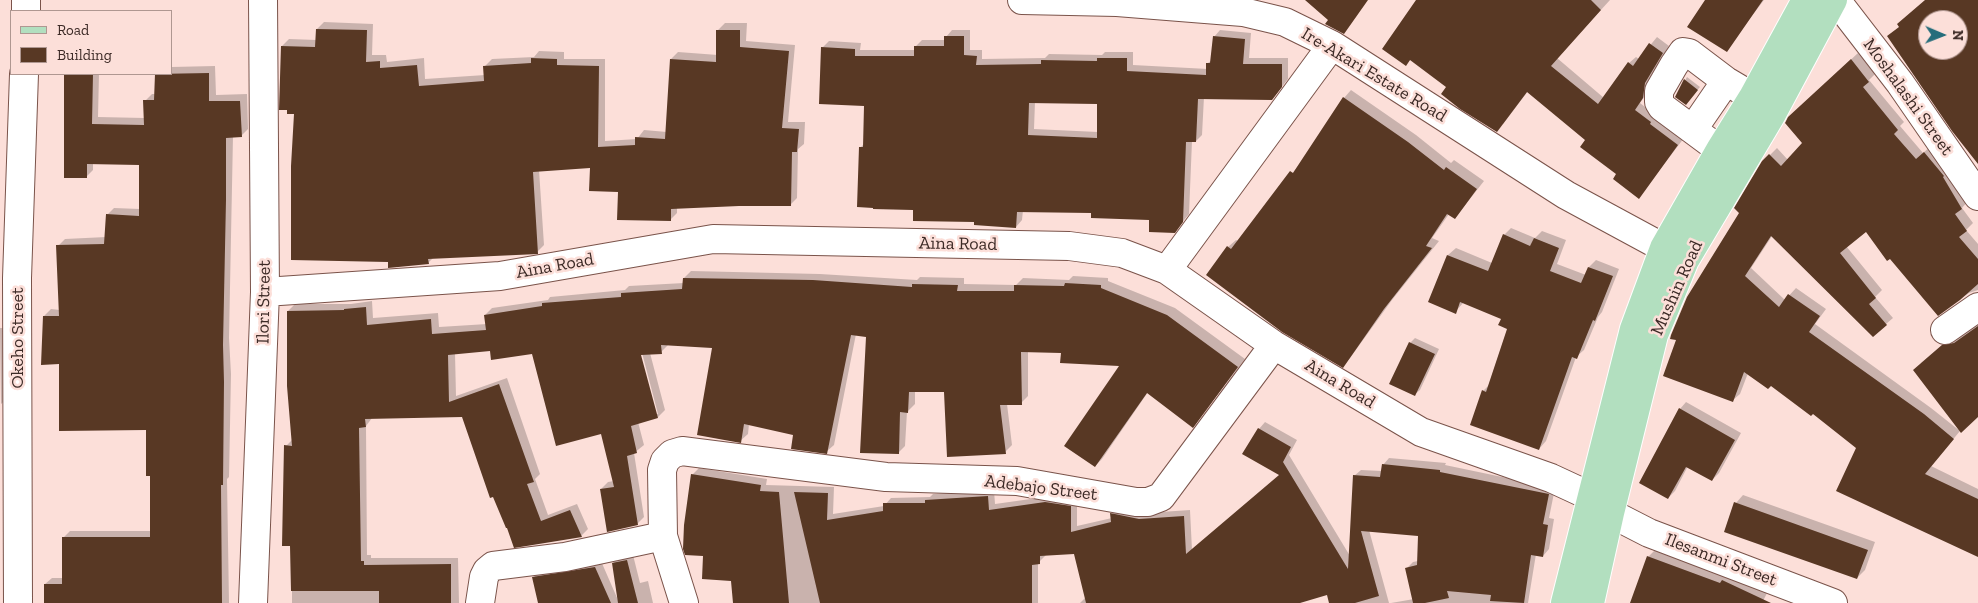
<!DOCTYPE html>
<html>
<head>
<meta charset="utf-8">
<style>
	body { margin:0 }
	#map { position:relative; width:1978px; height:603px; overflow:hidden; background:#fcdfd9; font-family:"Zilla Slab",serif }
	canvas { display:block }
	.legend { position:absolute; left:10px; top:10px; width:162px; height:65px; box-sizing:border-box; background:#fcdfd9; border:1px solid #af9791; margin:0; padding:6px 9px; list-style:none; font-size:15px; color:#3c2a26 }
	.legend li { display:flex; align-items:center; gap:10px; height:25px }
	.legend b { width:25px; border:1px solid #af9791 }
	.north { position:absolute; left:1918px; top:10px; width:50px; height:50px; box-sizing:border-box; background:#fcdfd9; border:1px solid #af9791; border-radius:50%; rotate:91deg; font-size:14px; font-weight:700; line-height:20px; text-align:center; color:#3c2a26 }
	.north::after { content:''; display:block; margin:auto; width:18px; height:22px; background:#266d7b; clip-path:polygon(50% 0,100% 100%,50% 72%,0 100%) }
</style>
</head>
<body>
<div id="map">
<canvas width="1978" height="603"></canvas>
<ul class="legend">
<li><b style="height:6px;background:#b2dfbf"></b>Road</li>
<li><b style="height:14px;background:#583824"></b>Building</li>
</ul>
<div class="north">N</div>
</div>
<script>
const context = document.querySelector('canvas').getContext('2d');
context.lineJoin = 'round';
function paint(path, color) { context.fillStyle = color; context.fill(path, 'evenodd'); }
const poly = rows => new Path2D(rows.map(r => 'M' + r).join(''));
function strokePath(path, color, width, dash) { context.strokeStyle = color; context.lineWidth = width; context.lineCap = dash ? 'butt' : 'round'; context.setLineDash(dash || []); context.stroke(path); }
function label(font, color, halo, rows, align = 'center') {
  context.font = font + ' "Zilla Slab",serif'; context.lineWidth = 5; context.setLineDash([]); context.textBaseline = 'middle'; context.strokeStyle = halo; context.fillStyle = color; for (const [text, x, y, turn = 0] of rows) {
    context.save(); context.translate(x, y); context.rotate((+turn || 0) * Math.PI / 180); context.textAlign = isNaN(turn) ? turn : align; if (halo) context.strokeText(text, 0, 0); context.fillText(text, 0, 0); context.restore();
  }
}
const shadow = poly([
	[1418,0,1610,0,1557,58,1604,98,1629,63,1636,57,1639,59,1657,37,1669,46,1652,75,1649,90,1640,103,1684,138,1639,197,1586,140,1528,91,1503,124,1448,87,1411,59,1406,64],
	[1706,0,1764,0,1726,50],
	[68,10,90,11,67,11],
	[324,22,373,24,372,55,386,55,387,62,424,58,425,79,485,75,485,66,492,59,534,57,539,51,564,52,564,59,605,59,605,141,637,139,644,130,667,132,671,59,678,52,718,55,718,30,725,23,747,23,746,41,795,45,788,122,805,122,804,144,798,149,797,198,790,205,739,204,677,208,677,213,670,220,619,191,591,166,539,170,544,245,537,252,433,258,428,263,389,261,295,113,282,46,289,39,317,40,317,29],
	[952,30,970,30,970,50,982,50,982,59,1045,58,1049,54,1102,55,1105,52,1133,52,1133,65,1208,69,1208,63,1212,60,1214,37,1220,30,1251,33,1249,58,1288,58,1288,79,1272,99,1204,97,1202,135,1196,141,1192,141,1189,214,1175,231,1150,219,1093,212,1023,210,1022,220,1016,227,914,208,860,148,864,144,865,105,822,48,829,41,861,43,860,50,915,50,915,47,922,40,946,40,946,37],
	[1035,102,1098,103,1098,132,1034,129],
	[1858,53,1875,74,1869,80,1904,122,1900,126,1923,153,1931,146,1968,201,1962,208,1973,223,1966,230,1978,244,1978,290,1969,293,1938,314,1866,230,1846,246,1882,290,1875,297,1893,318,1886,324,1772,236,1751,268,1785,300,1796,288,1826,309,1815,324,1931,408,1960,431,1931,466,1978,489,1978,556,1857,448,1813,412,1771,385,1748,373,1740,394,1733,400,1741,213,1763,162,1777,148,1788,160,1804,143,1797,110],
	[215,66,216,95,247,94,248,129,241,136,233,136,229,338,231,374,229,477,227,479,229,603,45,603,45,584,52,578,63,578,63,538,70,531,151,531,152,475,148,429,60,363,44,316,51,309,60,310,58,246,65,239,106,237,107,215,114,208,140,209,140,164,93,163,93,170,86,177,65,177,66,74,99,74,98,117,145,118,145,101,152,94,155,94,156,74,171,74,171,67],
	[1687,77,1700,87,1688,101,1676,97],
	[1351,90,1416,135,1451,163,1454,160,1484,181,1455,218,1449,214,1432,238,1439,241,1392,300,1350,358,1343,366,1228,247,1236,240,1238,241,1299,165,1344,98],
	[1511,228,1535,238,1542,231,1566,240,1557,264,1586,275,1589,267,1596,260,1619,269,1602,312,1598,317,1584,350,1576,357,1546,441,1539,449,1483,391,1490,384,1508,328,1502,318,1464,302,1455,312,1430,302,1448,255,1456,248,1492,263,1504,235],
	[691,271,820,274,917,280,920,277,964,278,964,284,1016,285,1023,278,1069,280,1073,276,1108,278,1108,281,1175,308,1245,359,1193,426,1148,392,1102,459,1095,466,1121,365,1062,352,1028,351,1028,396,1021,403,1007,404,1012,445,1005,452,945,391,915,391,915,404,907,412,905,446,898,453,867,336,856,334,834,445,826,452,795,434,749,424,748,434,740,441,714,347,668,345,661,352,650,353,665,410,658,417,638,422,644,445,634,453,644,517,637,524,601,489,608,482,614,481,602,432,533,352,491,350,455,353,456,396,507,378,540,474,535,479,548,515,577,504,588,529,581,536,515,546,463,416,372,418,366,426,367,555,371,555,371,558,458,558,459,603,292,603,292,544,286,446,293,439,288,311,295,304,351,304,372,301,373,318,438,313,439,327,487,324,485,315,492,308,548,300,550,297,625,290,629,286,684,283,684,278],
	[638,349,641,349,658,414,656,414],
	[1978,325,1978,416,1921,363,1950,338,1955,339,1962,336],
	[0,328,8,328,9,397,1,404],
	[1415,338,1439,349,1420,390,1414,395,1410,343],
	[1686,402,1741,433,1719,473,1712,480,1688,466,1675,491,1668,498,1680,409],
	[1265,422,1297,440,1289,455,1350,556,1354,476,1361,470,1382,471,1383,465,1389,458,1446,463,1445,465,1555,488,1549,518,1554,519,1549,549,1543,556,1536,554,1528,603,1391,603,1414,599,1407,568,1413,562,1418,561,1419,535,1369,530,1389,603,1331,603,1328,593,1298,603,1080,603,1086,597,1074,553,1046,555,1038,563,1038,603,734,603,732,579,704,554,692,475,699,468,767,479,766,485,834,487,833,514,884,506,891,498,930,497,933,494,994,490,995,504,1052,496,1077,500,1077,526,1112,518,1112,514,1118,508,1146,513,1190,510,1192,550,1280,475,1259,429],
	[1743,495,1875,542,1865,570,1857,578,1736,503],
	[1655,550,1768,591,1762,603,1631,603,1648,557],
	[633,555,640,583,648,581,653,603,539,603,534,577,539,572,601,561,618,600,613,563,619,558]
]);
const building = poly([
	[1305,0,1368,0,1344,34,1325,24,1328,20],
	[1416,0,1591,0,1601,10,1551,66,1598,104,1628,62,1633,66,1649,43,1663,53,1645,83,1643,98,1635,110,1651,122,1650,124,1678,145,1639,199,1613,179,1616,174,1580,147,1585,140,1527,92,1497,132,1460,109,1441,94,1446,87,1410,60,1406,66,1382,49],
	[1705,0,1763,0,1727,52,1687,27],
	[1925,0,1978,0,1978,164,1952,131,1887,36,1899,27,1897,24],
	[1928,20,1958,20,1958,50,1928,50],
	[316,29,367,30,366,62,380,61,380,68,417,65,419,86,484,81,483,66,531,63,531,58,557,59,557,65,599,66,598,147,635,145,635,137,665,139,670,59,716,62,716,30,740,30,740,47,789,51,782,128,799,129,797,152,792,152,791,206,739,206,671,209,671,221,617,220,618,192,589,191,590,168,533,172,538,254,428,259,429,264,388,268,388,262,291,260,291,166,294,114,287,114,287,110,279,110,281,46,315,47],
	[944,36,964,36,964,55,977,56,976,65,1041,64,1041,60,1097,61,1097,58,1127,58,1127,71,1206,75,1206,63,1210,63,1213,36,1245,39,1243,64,1282,64,1282,87,1272,100,1198,99,1196,142,1186,142,1183,222,1175,233,1149,232,1149,220,1091,218,1091,213,1017,212,1016,228,974,225,974,222,913,221,913,210,873,209,873,208,857,207,859,147,863,147,864,106,819,104,821,47,855,49,855,56,914,56,914,46,944,46],
	[1029,103,1097,104,1097,138,1028,135],
	[1851,59,1869,82,1863,87,1898,130,1894,134,1916,159,1924,152,1944,176,1943,177,1962,209,1955,214,1967,231,1959,237,1978,259,1978,284,1960,300,1938,316,1890,259,1887,261,1866,232,1840,253,1876,298,1869,304,1887,325,1873,337,1771,236,1745,276,1779,307,1788,294,1820,316,1809,332,1924,414,1954,439,1925,474,1978,499,1978,557,1836,491,1856,448,1813,414,1811,416,1771,386,1768,389,1744,372,1733,402,1663,376,1676,340,1670,339,1671,335,1687,297,1739,213,1734,208,1762,161,1769,154,1781,166,1802,143,1785,123,1788,117],
	[209,73,209,101,240,101,242,137,226,138,226,200,223,345,224,382,223,485,221,485,222,603,44,603,44,584,62,584,62,537,150,537,150,476,146,476,146,430,59,431,59,364,41,365,43,316,59,316,56,245,104,244,106,214,139,216,139,165,87,164,87,178,64,178,64,74,93,74,92,124,144,125,143,100,154,100,155,74],
	[1684,79,1698,90,1686,105,1675,97],
	[1343,97,1408,142,1444,170,1446,167,1477,189,1455,219,1447,214,1426,246,1432,248,1384,309,1343,368,1282,332,1206,275,1227,246,1231,249,1290,171,1293,173],
	[1503,234,1530,246,1534,238,1559,248,1550,271,1581,283,1588,267,1613,276,1595,321,1593,320,1577,359,1572,357,1539,450,1470,425,1482,390,1486,392,1507,329,1498,325,1501,319,1460,302,1456,314,1428,302,1447,255,1488,271],
	[683,278,813,280,912,287,912,284,958,285,957,291,1014,291,1014,285,1064,286,1065,283,1101,285,1101,288,1167,315,1238,367,1193,428,1147,393,1095,467,1064,446,1119,366,1060,363,1061,353,1021,352,1022,405,1000,405,1006,454,947,457,944,392,909,392,908,413,900,412,899,454,860,453,866,337,851,335,827,454,791,449,793,435,744,424,741,443,697,435,712,348,661,345,662,354,641,355,658,418,631,426,637,453,627,456,638,525,607,532,600,489,614,487,601,434,556,446,532,354,491,360,490,351,448,355,449,402,499,384,534,482,527,484,541,521,570,510,582,537,514,548,507,528,506,528,493,497,490,498,462,417,365,419,366,427,359,428,361,561,364,561,364,565,451,564,451,603,379,603,379,591,291,591,290,546,282,546,284,445,292,446,287,386,287,311,344,310,344,309,366,307,367,325,431,319,432,334,486,330,484,315,542,306,542,303,621,297,621,293,682,289],
	[1978,326,1978,417,1961,433,1913,370,1942,345,1954,343],
	[1409,342,1435,354,1415,396,1389,384],
	[1679,408,1735,440,1712,481,1686,467,1668,499,1639,483],
	[1258,428,1291,447,1283,462,1348,569,1353,475,1380,477,1382,464,1440,470,1440,472,1549,494,1543,524,1548,525,1543,557,1531,555,1524,603,1490,601,1491,595,1447,591,1449,598,1425,603,1413,603,1405,568,1417,565,1418,536,1361,531,1379,596,1355,603,1329,603,1327,595,1300,603,1086,603,1074,554,1040,556,1040,564,1032,565,1032,603,820,603,794,492,828,493,827,520,883,511,883,503,925,503,925,500,988,496,989,510,1045,502,1071,506,1071,532,1111,522,1110,513,1139,519,1184,516,1186,554,1279,475,1242,454],
	[691,474,761,485,760,491,779,492,789,603,733,603,731,581,702,579,703,556,685,555,683,549,684,525],
	[1734,502,1868,550,1857,579,1724,532],
	[1647,556,1720,583,1722,580,1771,603,1630,603],
	[627,560,638,603,618,603,612,563],
	[595,567,611,603,538,603,532,577]
]);
const minor = poly([
	[1022,0,1117,2,1243,12,1285,22,1332,45,1566,195,1664,248],
	[1836,0,1900,83,1978,196],
	[26,11,26,0],
	[1693,129,1726,81],
	[1720,150,1662,107,1659,102,1659,91,1674,65,1683,52,1689,53,1726,81,1753,97],
	[1167,270,1332,45],
	[265,292,500,276,713,239,1069,246,1122,253,1167,270,1274,345,1421,432,1551,478,1592,497],
	[1945,330,1978,307],
	[1610,513,1649,533,1833,603],
	[18,603,17,278,24,74],
	[253,603,265,292,263,0],
	[480,603,484,577,487,571,493,566,565,557,663,536],
	[684,603,663,536,662,470,665,461,672,454,682,451,886,477,1017,481,1136,502,1148,502,1161,497,1274,345]
]);
const major = poly([
	[1565,603,1634,329,1664,248,1720,150,1753,97,1806,0],
	[1590,603,1610,513,1654,335,1685,260,1773,112,1833,0]
]);
const streetNames = [
	["Ire-Akari Estate Road",1374,75,31],
	["Moshalashi Street",1908,97,54],
	["Aina Road",958,244,1],
	["Aina Road",555,266,-10],
	["Mushin Road",1677,288,-66],
	["Ilori Street",264,302,-89],
	["Okeho Street",18,338,-90],
	["Aina Road",1340,384,31],
	["Adebajo Street",1041,488,7],
	["Ilesanmi Street",1721,560,21]
];
paint(shadow, '#0003');
paint(building, '#583824');
strokePath(minor, '#7a534a', 30);
strokePath(major, '#fff', 30);
strokePath(minor, '#fff', 28);
strokePath(major, '#b2dfbf', 28);
label('18px', '#3c2a26', '#fcdfd9', streetNames);
</script>
</body>
</html>
